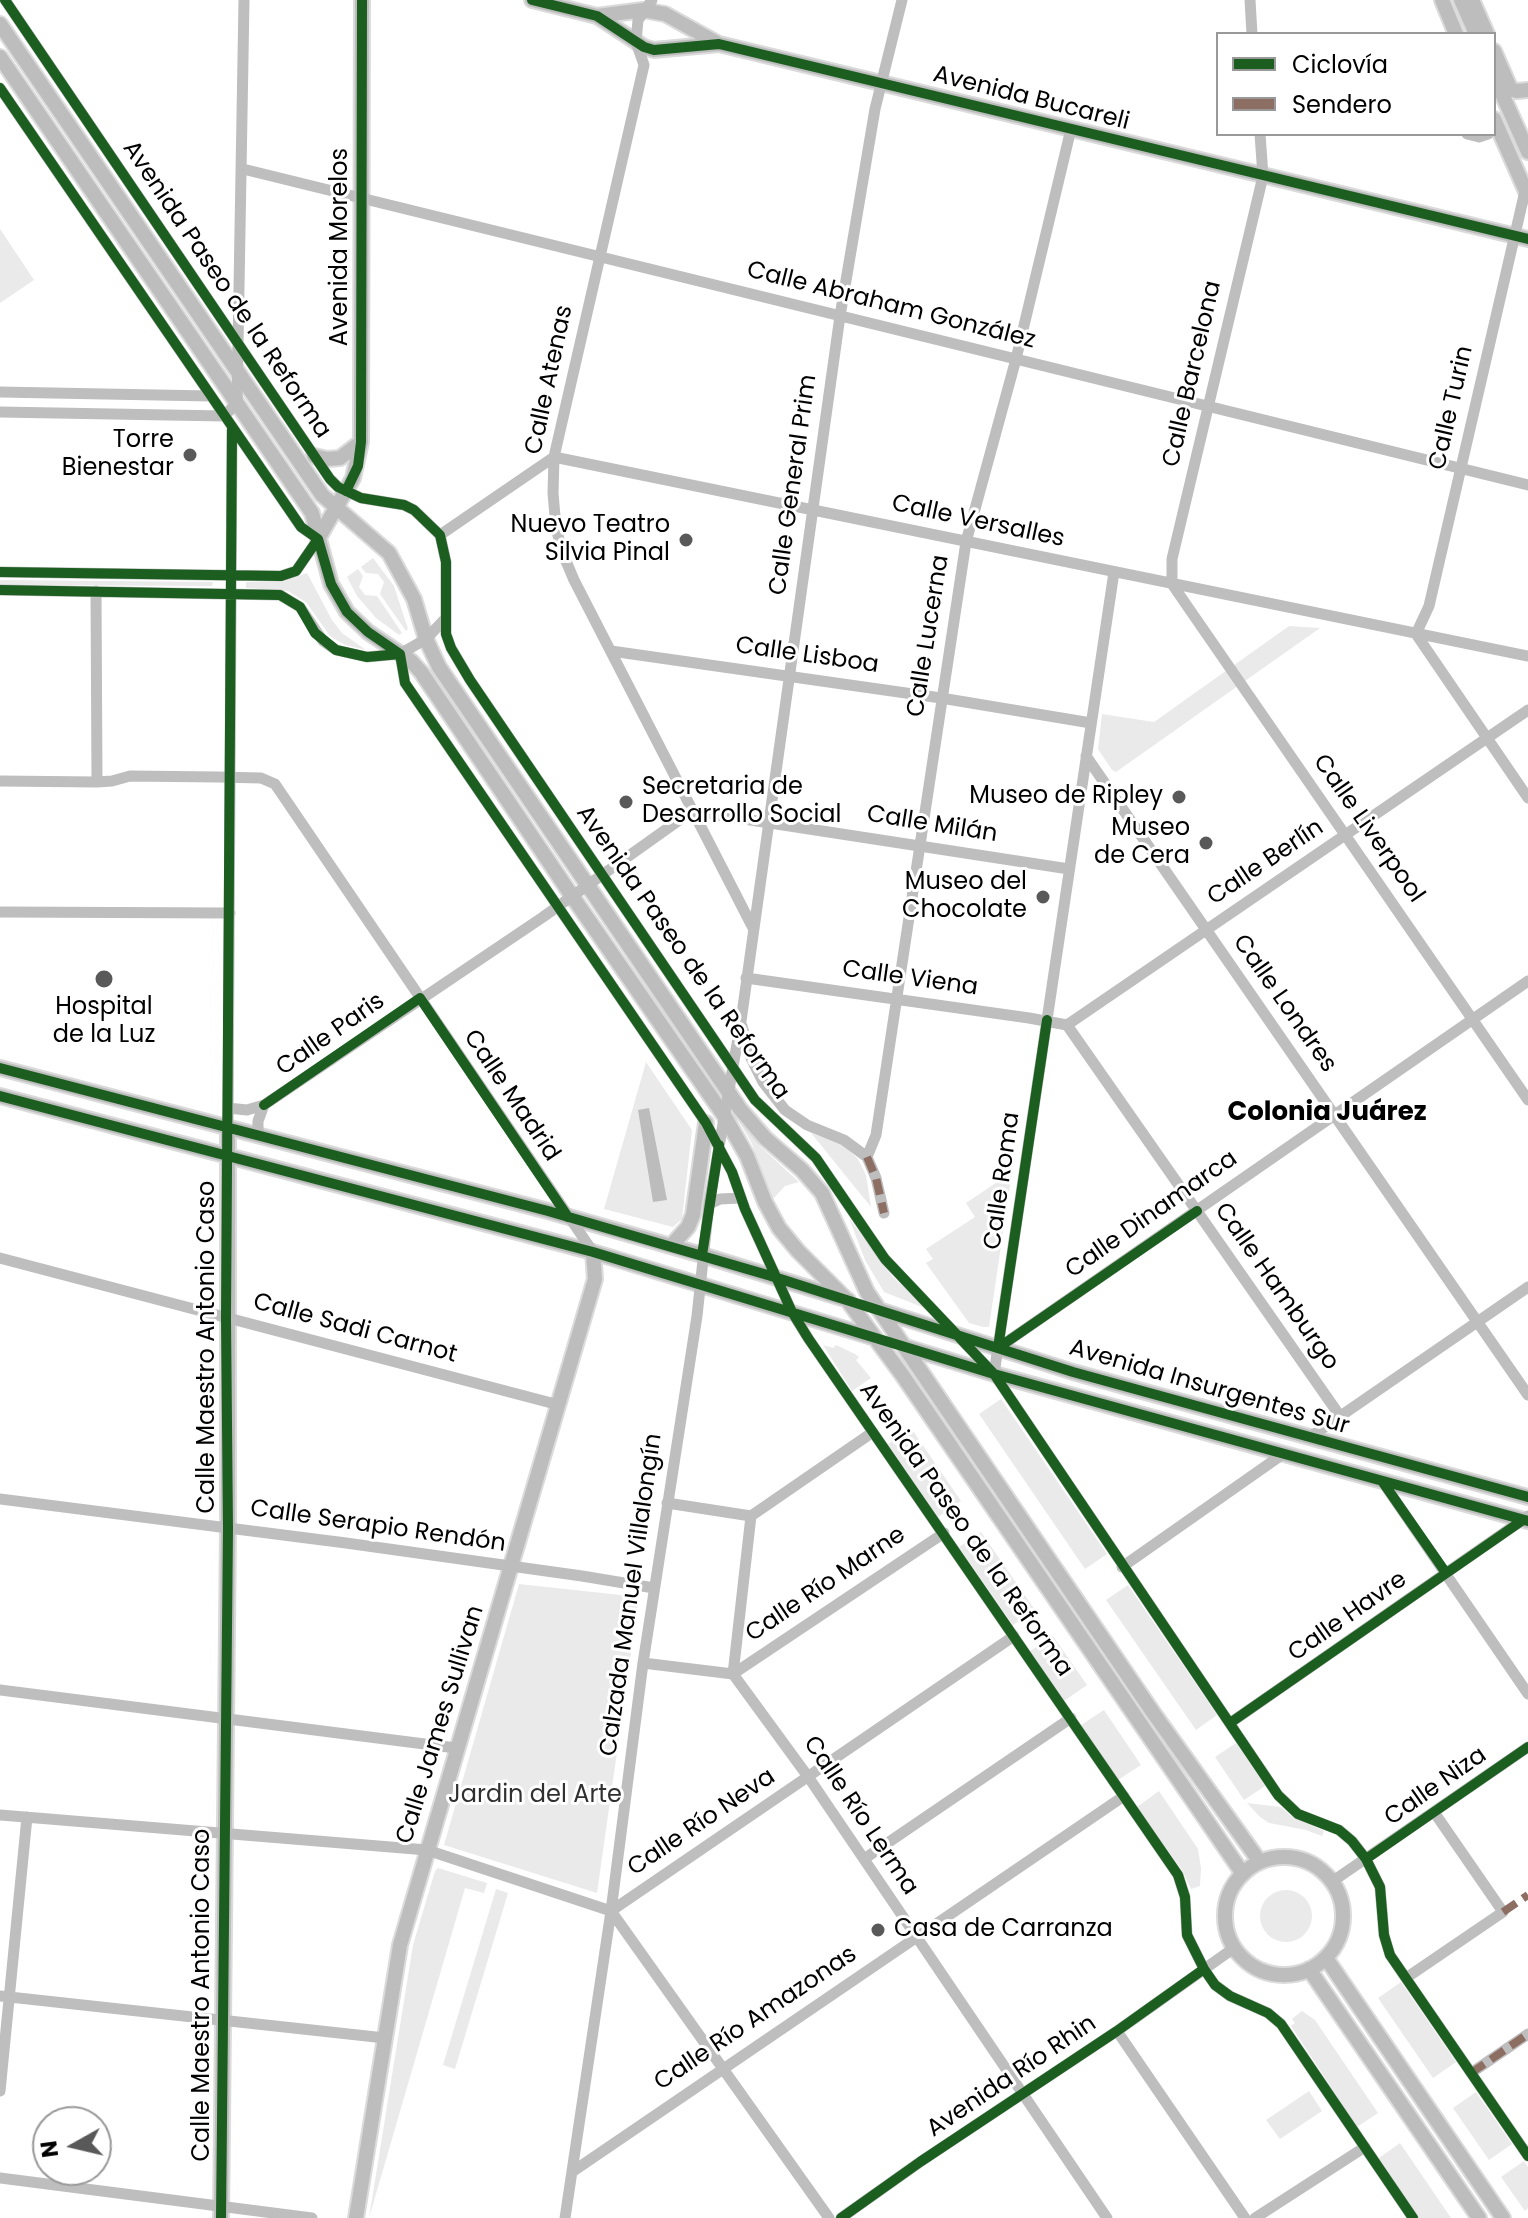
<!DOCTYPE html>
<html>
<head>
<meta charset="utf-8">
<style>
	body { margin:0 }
	#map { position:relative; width:1528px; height:2218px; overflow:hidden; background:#fff; font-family:Poppins,sans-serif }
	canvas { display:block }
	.legend { position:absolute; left:1216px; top:32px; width:280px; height:104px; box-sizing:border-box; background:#fff; border:2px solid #999; margin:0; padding:10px 14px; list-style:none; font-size:24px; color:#000 }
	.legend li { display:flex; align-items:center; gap:16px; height:40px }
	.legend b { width:40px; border:2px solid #999 }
	.north { position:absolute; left:32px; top:2106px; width:80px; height:80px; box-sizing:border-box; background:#fff; border:2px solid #999; border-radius:50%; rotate:262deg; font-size:22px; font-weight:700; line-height:32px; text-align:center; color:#000 }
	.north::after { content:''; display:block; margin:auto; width:28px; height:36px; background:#595959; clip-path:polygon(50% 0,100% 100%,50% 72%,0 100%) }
</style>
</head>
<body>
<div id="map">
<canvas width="1528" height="2218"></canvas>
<ul class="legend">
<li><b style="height:10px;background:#1b5e20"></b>Ciclovía</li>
<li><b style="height:10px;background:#8d6e63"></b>Sendero</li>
</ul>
<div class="north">N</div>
</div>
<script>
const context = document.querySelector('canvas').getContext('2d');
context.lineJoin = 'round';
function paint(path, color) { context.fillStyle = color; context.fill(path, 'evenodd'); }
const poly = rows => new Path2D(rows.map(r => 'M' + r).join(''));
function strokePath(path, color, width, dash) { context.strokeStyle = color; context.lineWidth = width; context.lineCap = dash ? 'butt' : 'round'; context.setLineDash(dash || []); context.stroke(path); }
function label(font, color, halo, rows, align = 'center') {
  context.font = font + ' Poppins,sans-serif'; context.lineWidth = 6; context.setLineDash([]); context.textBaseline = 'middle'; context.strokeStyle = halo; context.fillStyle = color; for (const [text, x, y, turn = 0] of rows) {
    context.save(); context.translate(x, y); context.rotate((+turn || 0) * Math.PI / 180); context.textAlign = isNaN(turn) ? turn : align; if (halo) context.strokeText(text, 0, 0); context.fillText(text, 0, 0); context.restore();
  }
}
const green = poly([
	[0,229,34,280,0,303],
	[373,558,394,586,408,629,406,631,380,594,384,582,378,574,366,573,361,567],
	[358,569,363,576,359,587,365,595,377,596,402,633,399,635,376,618,357,596,347,577],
	[307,573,332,620,342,633,366,650,345,645,330,636,306,602,288,591,246,588,246,582,282,582],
	[0,580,213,582,212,586,0,585],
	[1289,626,1320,628,1116,772,1112,770,1098,749,1102,714,1154,722],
	[646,1062,692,1130,682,1219,673,1227,604,1209],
	[734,1113,761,1147,799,1182,785,1186,773,1199,752,1144],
	[811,1133,842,1144,858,1159,866,1175,871,1207],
	[1012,1172,989,1327,983,1327,969,1323,926,1263,933,1259,926,1249,975,1217,966,1203],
	[849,1218,893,1277,927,1309,884,1292,865,1260],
	[823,1345,833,1348,836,1345,855,1354,859,1357,856,1360,871,1378,852,1391],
	[1001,1399,1107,1554,1085,1569,979,1414],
	[911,1428,961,1501,938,1517,888,1444],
	[981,1532,1035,1610,1013,1625,959,1547],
	[519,1584,639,1597,597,1893,444,1845],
	[1128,1585,1217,1715,1196,1730,1106,1600],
	[1053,1636,1087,1685,1064,1701,1030,1651],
	[1104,1710,1141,1765,1118,1780,1081,1725],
	[1236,1743,1265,1786,1244,1800,1215,1757],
	[1159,1791,1198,1849,1201,1868,1200,1886,1191,1889,1182,1870,1137,1807],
	[1247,1803,1281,1807,1291,1816,1324,1831,1322,1836,1306,1830,1269,1823,1260,1817],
	[438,1868,487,1883,484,1893,465,1888,369,2218,413,1945,435,1871],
	[496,1889,508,1893,455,2069,443,2065],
	'1260 1916a26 26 0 1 1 52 0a26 26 0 1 1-52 0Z',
	[1401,1982,1456,2062,1433,2078,1378,1998],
	[1302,2011,1315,2020,1378,2113,1357,2127,1291,2026,1295,2023,1292,2019],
	[1309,2091,1322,2111,1280,2139,1266,2120],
	[1476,2092,1512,2144,1489,2160,1453,2108],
	[1400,2143,1451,2218,1419,2218,1379,2158],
	[1524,2161,1528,2167,1528,2208,1525,2211,1501,2177]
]);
const water = poly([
	[649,1108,667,1200,653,1202,638,1110]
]);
const minor = poly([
	[5,0,330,479,338,487,361,498,404,505,414,510,440,535,446,562,446,634,451,648,470,680,755,1100,816,1158,885,1259,994,1374,1278,1795,1298,1814,1339,1830,1352,1841,1366,1859,1380,1887,1384,1935,1390,1955,1528,2156],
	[652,0,638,20,636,42,644,65,554,457,553,493,556,528,563,554,574,580,753,928],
	[1250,0,1252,34],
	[0,88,301,527,318,539,296,571,281,576,0,572],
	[1260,134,1263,176,1172,559,1172,584,1528,1100],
	[1467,134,1479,137,1488,134],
	[243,169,1528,485],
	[1525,191,1429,606,1416,634,1528,798],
	[0,392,210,396],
	[0,412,224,416,237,403,244,0],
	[440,535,554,457,1528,656],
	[0,590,280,595,300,607,323,641,336,650,367,657,400,654,426,639,445,619],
	[96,591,97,782],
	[611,651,941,698,1091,723],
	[400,654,405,683,706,1123,732,1172,745,1209,792,1312,808,1338,1178,1875,1185,1897,1187,1935,1204,1969,1215,1985,1230,1996,1268,2013,1281,2024,1413,2218],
	[1086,756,1528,1395],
	[0,781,97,782,112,781,130,776,218,777,261,778,275,784,593,1252],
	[0,912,230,913],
	[746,978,1029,1018,1067,1025],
	[1067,1025,1528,710],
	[1067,1025,1340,1416],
	[742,1026,751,1058,763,1082,785,1110,807,1125,844,1140,867,1157,876,1178,884,1213],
	[228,1108,247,1110,264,1105],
	[228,1127,232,430],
	[258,1135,258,1121,264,1105,543,917,692,811,1069,869],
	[867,1157,876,1135,966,542,1016,359,1071,129],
	[709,1204,720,1199,740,1198],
	[0,1258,559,1405],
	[998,1348,1528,981],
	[994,1374,1114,572],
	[1310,1437,1528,1287],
	[1382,1481,1528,1694],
	[0,1499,346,1543,582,1576,654,1588],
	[667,1503,751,1516],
	[751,1516,873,1432],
	[1122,1567,1283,1454],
	[643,1663,733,1674,809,1778,1107,2218],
	[733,1674,944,1533],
	[733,1674,751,1516],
	[0,1690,456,1748],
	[1230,1723,1528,1516],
	[0,1815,427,1850,611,1911],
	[864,1859,1071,1718],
	[1333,1881,1528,1747],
	[611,1911,1014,1636],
	[611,1911,829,2218],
	[1406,1978,1503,1912,1434,1812],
	[0,1996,385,2038],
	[1117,2031,1245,2218],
	[1471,2073,1528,2034],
	[0,2091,27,1817],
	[572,2172,1124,1796],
	[0,2178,312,2218],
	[565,2218,611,1911,643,1663,697,1316,709,1204,741,1021,840,316,875,109,902,0],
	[841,2218,920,2162,1117,2031,1234,1948],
	[1255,2218,1365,2147]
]);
const major = poly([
	[532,0,597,16,644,47,654,50,719,44],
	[1442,0,1456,34],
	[1461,0,1476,34],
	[1472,0,1487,34],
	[597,16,643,10,665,14,719,44,1528,239],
	[0,24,322,495,389,553,414,599,426,639,439,667,740,1109,765,1138,802,1170,822,1193,867,1292,1154,1714,1260,1862],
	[1494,51,1511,90],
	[0,57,312,513,331,584,347,612,368,632,411,661,421,672,572,896,725,1117,747,1156,765,1202,779,1228,798,1251,848,1301,903,1376,1243,1874],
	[1494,76,1528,152],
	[1503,87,1517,91,1528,90],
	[1494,119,1528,196],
	[314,456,327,459,340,458,361,442],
	[318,539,353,478,361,442,362,0],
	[0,1068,548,1211,702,1255,848,1300],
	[0,1096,593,1252,875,1338],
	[671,1246,688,1227,693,1215,706,1123],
	[879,1310,1073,1372,1528,1497],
	[906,1347,994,1374,1528,1521],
	'1225 1916a59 59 0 1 1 118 0a59 59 0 1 1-118 0Z',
	[1326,1958,1503,2218],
	[1309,1969,1479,2218],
	[221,2218,228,1529,228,1127],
	[356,2218,400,1945,595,1279,593,1252]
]);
const quiet = poly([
	[867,1157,876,1178,884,1213],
	[1503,1912,1528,1895],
	[1471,2073,1528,2034]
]);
const cycleway = poly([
	[5,0,330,479,338,487,361,498,404,505,414,510,440,535,446,562,446,634,451,648,470,680,755,1100,816,1158,885,1259,994,1374,1278,1795,1298,1814,1339,1830,1352,1841,1366,1859,1380,1887,1384,1935,1390,1955,1528,2156],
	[532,0,597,16,644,47,654,50,719,44,1528,239],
	[0,88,301,527,318,539,331,584,347,612,368,632,400,654],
	[346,491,358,466,361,442,362,0],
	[0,572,281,576,296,571,318,539],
	[0,590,280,595,300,607,315,633,336,650,367,657,400,654],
	[400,654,405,683,706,1123,732,1172,745,1209,792,1312,808,1338,1178,1875,1185,1897,1187,1935,1204,1969,1215,1985,1230,1996,1268,2013,1281,2024,1413,2218],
	[0,1068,548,1211,771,1276,1073,1372,1528,1497],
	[0,1096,593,1252,994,1374,1528,1521],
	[264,1105,420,998,568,1217],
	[702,1255,719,1145],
	[998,1348,1047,1020],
	[998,1348,1197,1211],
	[1382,1481,1446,1573],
	[1230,1723,1523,1520],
	[1366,1859,1528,1747],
	[221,2218,228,1529,226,1318,232,429],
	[841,2218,920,2162,1117,2031,1204,1969]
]);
const markers = [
	[190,455,8,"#595959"],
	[686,540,8,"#595959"],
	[1179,797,8,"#595959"],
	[626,802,8,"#595959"],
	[1206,843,8,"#595959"],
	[1043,897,8,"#595959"],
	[104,979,10,"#595959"],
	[878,1930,8,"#595959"]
];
const streetNames = [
	["Avenida Bucareli",1031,99,14],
	["Avenida Morelos",341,247,-90],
	["Avenida Paseo de la Reforma",226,290,56],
	["Calle Abraham González",891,306,14],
	["Calle Barcelona",1193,374,-77],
	["Calle Atenas",550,380,-78],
	["Calle Turin",1452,408,-77],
	["Calle General Prim",794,485,-82],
	["Calle Versalles",978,522,12],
	["Calle Lucerna",929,636,-81],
	["Calle Lisboa",807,656,8],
	["Calle Milán",932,825,9],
	["Calle Liverpool",1368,829,55],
	["Calle Berlín",1266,863,-34],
	["Avenida Paseo de la Reforma",682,953,55],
	["Calle Viena",910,979,8],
	["Calle Londres",1284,1004,55],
	["Calle Paris",331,1035,-35],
	["Calle Madrid",511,1096,56],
	["Calle Roma",1003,1181,-82],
	["Calle Dinamarca",1152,1215,-35],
	["Calle Hamburgo",1276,1287,55],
	["Calle Sadi Carnot",355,1329,15],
	["Calle Maestro Antonio Caso",208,1347,-90],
	["Avenida Insurgentes Sur",1209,1388,16],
	["Calle Serapio Rendón",378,1527,8],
	["Avenida Paseo de la Reforma",965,1530,55],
	["Calle Río Marne",826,1585,-34],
	["Calzada Manuel Villalongín",632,1595,-82],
	["Calle Havre",1348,1617,-35],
	["Calle James Sullivan",441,1725,-73],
	["Calle Niza",1436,1787,-35],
	["Calle Río Lerma",860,1816,56],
	["Calle Río Neva",702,1823,-34],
	["Calle Maestro Antonio Caso",203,1995,-90],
	["Calle Río Amazonas",756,2019,-34],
	["Avenida Río Rhin",1012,2077,-34]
];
const poiNames = [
	["Torre",174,441],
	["Bienestar",174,469],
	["Nuevo Teatro",670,526],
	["Silvia Pinal",670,554],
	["Secretaria de",642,788,"left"],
	["Desarrollo Social",642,816,"left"],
	["Museo de Ripley",1163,797],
	["Museo",1190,829],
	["de Cera",1190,857],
	["Museo del",1027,883],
	["Chocolate",1027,911],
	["Hospital",104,1008,"center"],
	["de la Luz",104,1036,"center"],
	["Casa de Carranza",894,1930,"left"]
];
const parkNames = [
	["Jardin del Arte",535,1796]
];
const neighbourhoodNames = [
	["Colonia Juárez",1327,1113]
];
paint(green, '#eaeaea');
paint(water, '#bcbcbc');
strokePath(major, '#dbdbdb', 18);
strokePath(minor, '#bebebe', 11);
strokePath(major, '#bdbdbd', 14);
strokePath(quiet, '#8d6e63', 8, [16, 8]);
strokePath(cycleway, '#1b5e20', 10);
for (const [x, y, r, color] of markers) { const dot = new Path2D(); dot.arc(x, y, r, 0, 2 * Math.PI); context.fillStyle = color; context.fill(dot); strokePath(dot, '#fff', 3); }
label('24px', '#000', '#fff', streetNames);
label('24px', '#000', '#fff', poiNames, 'right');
label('24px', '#303030', '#fff', parkNames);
label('bold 26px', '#000', '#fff', neighbourhoodNames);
</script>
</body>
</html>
